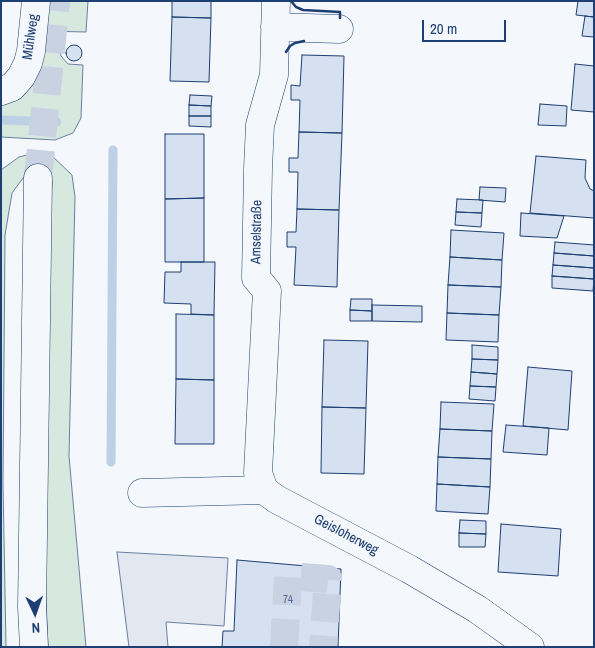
<!DOCTYPE html>
<html>
<head>
<meta charset="utf-8">
<style>
	body { margin:0 }
	#map { position:relative; width:595px; height:648px; overflow:hidden; background:#f4f7fb; font-family:"Archivo Narrow",sans-serif }
	canvas { display:block }
	.frame { position:absolute; inset:0; border:2px solid #1d3f73; pointer-events:none }
	.north { position:absolute; left:10px; top:588px; width:50px; height:50px; -webkit-text-stroke:4px #f4f7fb; paint-order:stroke; rotate:177deg; font-size:14px; font-weight:700; line-height:20px; text-align:center; color:#1d3f73 }
	.north::after { content:''; display:block; margin:auto; width:18px; height:22px; background:#1d3f73; clip-path:polygon(50% 0,100% 100%,50% 72%,0 100%) }
	.scale { position:absolute; left:422px; top:20px; width:84px; height:22px; box-sizing:border-box; border:2px solid #1d3f73; border-top:0; padding-left:6px; font-size:15px; line-height:18px; white-space:nowrap; color:#1d3f73; -webkit-text-stroke:4px #f4f7fb; paint-order:stroke }
</style>
</head>
<body>
<div id="map">
<canvas width="595" height="648"></canvas>
<div class="frame"></div>
<div class="north">N</div>
<div class="scale">20 m</div>
</div>
<script>
const context = document.querySelector('canvas').getContext('2d');
context.lineJoin = 'round';
function paint(path, color) { context.fillStyle = color; context.fill(path, 'evenodd'); }
const poly = rows => new Path2D(rows.map(r => 'M' + r).join(''));
function strokePath(path, color, width, dash) { context.strokeStyle = color; context.lineWidth = width; context.lineCap = dash ? 'butt' : 'round'; context.setLineDash(dash || []); context.stroke(path); }
function label(font, color, halo, rows, align = 'center') {
  context.font = font + ' "Archivo Narrow",sans-serif'; context.lineWidth = 4; context.setLineDash([]); context.textBaseline = 'middle'; context.strokeStyle = halo; context.fillStyle = color; for (const [text, x, y, turn = 0] of rows) {
    context.save(); context.translate(x, y); context.rotate((+turn || 0) * Math.PI / 180); context.textAlign = isNaN(turn) ? turn : align; if (halo) context.strokeText(text, 0, 0); context.fillText(text, 0, 0); context.restore();
  }
}
const green = poly([
	[47,1,88,1,86,32,44,31,47,1],
	[44,45,59,47,61,56,68,64,83,65,81,118,73,133,55,140,1,137,1,104,9,103,44,45],
	[35,153,51,155,72,175,75,197,69,456,86,647,48,647,42,507,44,340,52,181,23,178,12,193,5,235,3,483,6,647,1,647,1,170,19,157,35,153]
]);
const parking = poly([
	[117,552,228,558,224,626,166,622,168,647,129,647,117,552]
]);
const stream = poly([
	[1,120,57,122],
	[111,462,113,150]
]);
const building = poly([
	[172,1,211,1,211,18,172,17,172,1],
	[578,1,594,1,594,17,576,15,578,1],
	[585,16,594,17,594,37,582,36,585,16],
	[172,17,211,18,209,82,170,81,172,17],
	'66 53a8 8 0 1 1 16 0a8 8 0 1 1-16 0Z',
	[302,55,344,56,342,133,299,132,300,100,291,100,291,85,300,86,302,55],
	[575,64,594,66,594,112,571,110,575,64],
	[190,95,212,96,211,106,189,105,190,95],
	[540,104,567,106,566,126,538,125,540,104],
	[189,105,211,106,211,116,189,116,189,105],
	[189,116,211,116,211,127,189,126,189,116],
	[299,132,342,133,339,210,297,209,298,172,289,172,289,158,298,158,299,132],
	[165,134,204,134,204,198,165,199,165,134],
	[536,156,586,160,585,178,590,189,594,191,594,218,530,213,536,156],
	[480,187,506,188,505,202,479,200,480,187],
	[204,198,204,262,165,262,165,199,204,198],
	[457,199,483,200,482,213,456,212,457,199],
	[297,209,339,210,337,287,294,285,296,247,287,247,287,232,296,232,297,209],
	[456,212,482,213,481,227,455,225,456,212],
	[521,213,564,216,557,238,520,236,521,213],
	[451,230,504,233,502,260,450,257,451,230],
	[555,242,594,245,594,256,554,253,555,242],
	[554,253,594,256,594,268,553,265,554,253],
	[450,257,502,260,501,287,448,285,450,257],
	[181,262,215,262,214,315,191,314,191,304,164,303,165,272,181,272,181,262],
	[553,265,594,268,594,279,552,276,553,265],
	[552,276,594,279,593,291,552,288,552,276],
	[448,285,501,287,499,315,447,313,448,285],
	[351,299,372,299,372,311,350,310,351,299],
	[372,305,422,306,422,322,372,321,372,305],
	[350,310,372,311,372,321,350,321,350,310],
	[447,313,499,315,498,342,446,340,447,313],
	[176,314,214,315,214,380,176,379,176,314],
	[324,340,368,341,366,408,322,407,324,340],
	[472,345,498,347,498,360,472,359,472,345],
	[472,359,498,360,497,374,471,372,472,359],
	[528,367,572,371,568,430,523,426,528,367],
	[471,372,497,374,496,387,470,386,471,372],
	[176,379,214,380,214,444,175,444,176,379],
	[470,386,496,387,495,401,469,399,470,386],
	[441,402,494,404,492,431,440,429,441,402],
	[322,407,366,408,364,474,321,473,322,407],
	[506,425,549,428,547,455,503,452,506,425],
	[440,429,492,431,491,459,438,457,440,429],
	[438,457,491,459,490,487,437,484,438,457],
	[437,484,490,487,488,514,436,511,437,484],
	[460,520,486,521,486,534,459,533,460,520],
	[501,524,561,529,558,576,498,572,501,524],
	[459,533,486,534,485,547,459,547,459,533],
	[237,560,341,569,338,647,222,647,223,631,234,631,237,560]
]);
const minorTunnel = poly([
	[284,647,288,576,328,579,323,647]
]);
const majorTunnel = poly([
	[38,178,56,1]
]);
const minor = poly([
	[275,27,339,29],
	[1,91,12,87,21,77,28,63,31,51,36,1],
	[264,490,258,473,267,291,256,278,258,169,260,125,274,75,276,1],
	[142,493,264,490,276,499,409,569,477,609,530,647]
]);
const major = poly([
	[34,647,32,607,38,178]
]);
const wall = poly([
	[291,1,296,7,303,10,340,12,340,18],
	[286,52,290,46,295,43,304,41]
]);
const numberNames = [
	["74",288,600]
];
const streetNames = [
	["Mühlweg",31,37,-82],
	["Amselstraße",257,232,-89],
	["Geisloherweg",346,535,28]
];
paint(green, '#d7e8df');
strokePath(green, '#687fa3', 1);
paint(parking, '#e3e8f0');
strokePath(parking, '#687fa3', 1);
strokePath(stream, '#bed0e5', 9);
paint(building, '#d5e0f0');
strokePath(building, '#1d3f73', 1);
strokePath(minorTunnel, '#c9d2e0', 28, [28, 14]);
strokePath(majorTunnel, '#c9d2e0', 28, [28, 14]);
strokePath(minor, '#1d3f73', 29);
strokePath(major, '#1d3f73', 29);
strokePath(minor, '#f4f7fb', 28);
strokePath(major, '#f4f7fb', 28);
strokePath(wall, '#1d3f73', 2.5);
label('11px', '#4b6792', null, numberNames);
label('14px', '#1d3f73', '#f4f7fb', streetNames);
</script>
</body>
</html>
